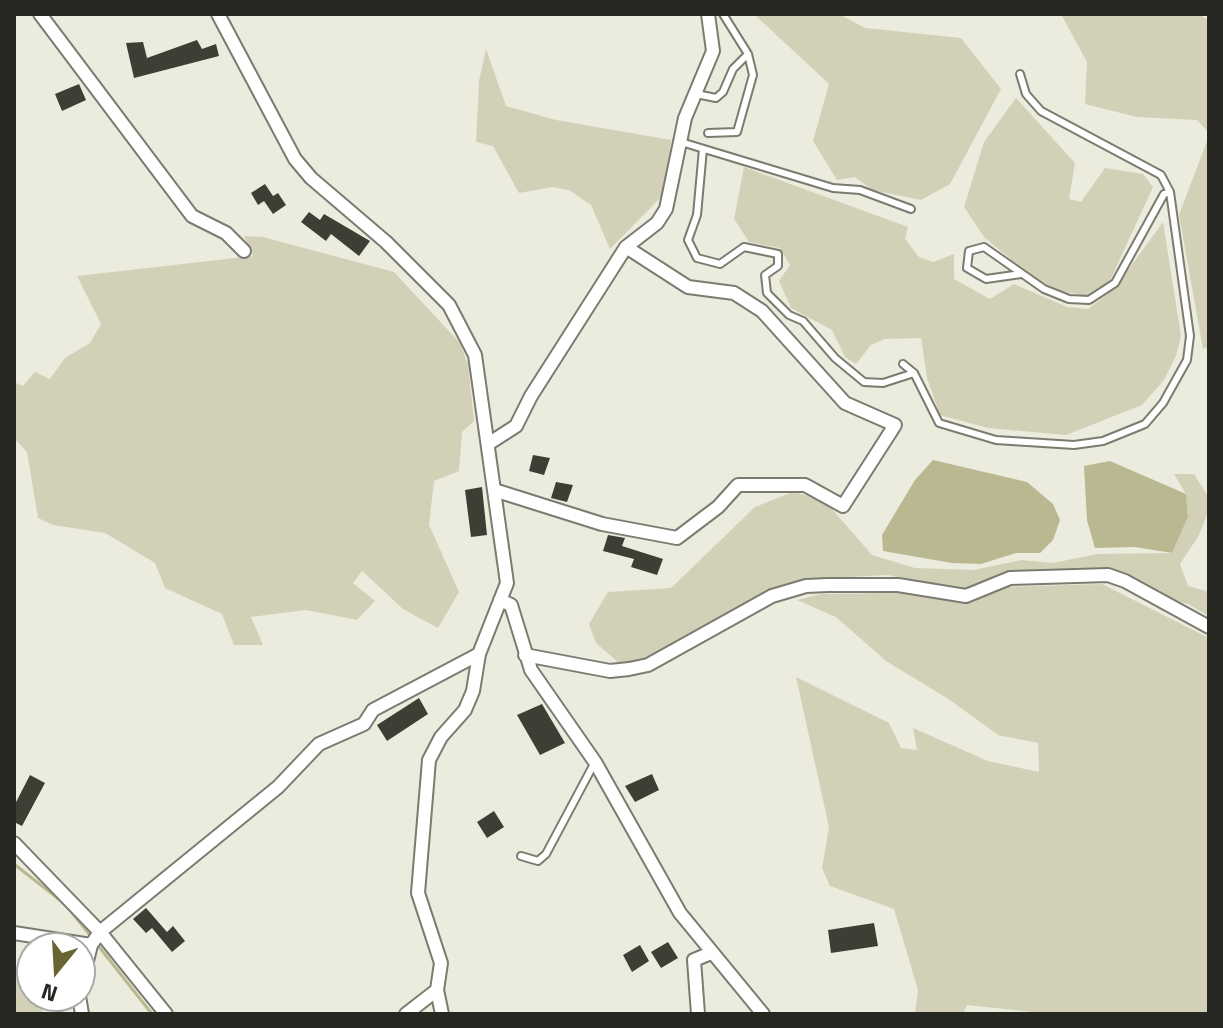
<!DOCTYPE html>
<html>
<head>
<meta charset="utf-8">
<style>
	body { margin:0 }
	#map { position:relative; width:1223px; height:1028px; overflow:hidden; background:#ebebde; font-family:"Titillium Web",sans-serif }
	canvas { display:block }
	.frame { position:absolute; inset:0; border:16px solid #272722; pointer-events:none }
	.north { position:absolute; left:16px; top:932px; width:80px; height:80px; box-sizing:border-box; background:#fff; border:2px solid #a9a9a7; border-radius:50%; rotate:198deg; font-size:22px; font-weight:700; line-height:32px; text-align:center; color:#272722 }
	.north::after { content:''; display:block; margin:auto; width:28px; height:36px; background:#686532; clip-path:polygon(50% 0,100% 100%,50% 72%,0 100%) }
</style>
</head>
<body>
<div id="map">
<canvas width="1223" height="1028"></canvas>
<div class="frame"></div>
<div class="north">N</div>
</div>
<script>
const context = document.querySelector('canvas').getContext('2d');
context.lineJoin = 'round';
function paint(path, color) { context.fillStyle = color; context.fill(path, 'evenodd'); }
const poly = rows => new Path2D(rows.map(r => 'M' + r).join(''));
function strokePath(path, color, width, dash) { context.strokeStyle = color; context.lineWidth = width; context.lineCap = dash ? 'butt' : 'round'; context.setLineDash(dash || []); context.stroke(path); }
const green = poly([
	[754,14,839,14,865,28,961,38,1001,89,950,184,921,200,872,190,855,177,837,180,813,141,829,84],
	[1061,14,1199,14,1209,21,1209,133,1197,120,1137,117,1085,104,1087,62],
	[486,49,506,106,556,120,671,140,665,193,610,249,591,205,569,190,552,187,519,193,493,146,476,142,479,81],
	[1016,98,1075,163,1069,199,1081,202,1105,168,1143,174,1153,187,1108,285,1088,296,1061,291,1033,278,984,237,964,207,984,142],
	[1209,136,1209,347,1203,349,1179,215],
	[744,167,908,227,905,239,919,257,933,262,954,254,954,279,990,299,1014,284,1067,307,1088,309,1115,288,1163,222,1181,336,1176,356,1164,380,1142,405,1066,435,988,428,940,415,927,378,921,338,885,339,871,345,856,364,845,357,832,330,791,308,779,281,790,265,780,248,749,242,734,219],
	[244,236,263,237,394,272,460,343,468,365,474,421,462,432,459,471,434,481,429,525,459,592,438,628,403,609,362,571,353,583,375,601,357,620,306,610,251,617,263,645,234,645,222,614,165,588,155,563,105,533,53,525,38,518,27,452,14,438,14,382,23,386,35,372,50,379,65,358,90,343,101,324,77,276,253,256],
	[1174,474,1194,474,1209,498,1209,510,1199,535,1180,564,1188,586,1209,592,1209,616,1188,604,1157,596,1110,570,996,576,963,591,888,575,805,579,771,591,663,650,641,660,619,663,596,643,589,624,608,592,671,588,755,507,793,492,824,500,872,555,915,568,974,570,1021,560,1053,563,1097,554,1172,553,1188,517,1186,494],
	[1102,584,1209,638,1209,1014,1051,1014,967,1005,963,1014,915,1014,918,990,894,909,830,886,822,868,829,827,796,677,889,723,901,748,917,750,913,728,988,761,1039,772,1038,743,998,735,950,700,886,661,836,617,797,600,821,594,906,593,968,604,1005,587],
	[14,969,32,975,32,996,44,996,42,1014,14,1014]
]);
const water = poly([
	[933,460,1027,482,1053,504,1060,520,1053,540,1040,553,1016,553,981,564,952,563,883,551,882,535,915,480],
	[1110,461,1186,494,1188,517,1172,553,1135,547,1095,548,1087,520,1084,466]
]);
const stream = poly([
	[14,864,65,904,90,935],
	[100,948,152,1014]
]);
const building = poly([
	[197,40,202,49,216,44,219,56,134,78,126,43,143,42,147,58],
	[79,84,86,100,62,111,55,94],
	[265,184,273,196,278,193,286,205,273,214,264,201,258,205,251,193],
	[309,212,320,220,324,214,370,241,359,256,331,234,326,241,301,222],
	[533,455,550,458,544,475,529,471],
	[556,482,573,485,567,502,551,498],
	[482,487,487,535,471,537,465,490],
	[608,535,625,538,622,546,663,559,657,575,631,567,634,559,603,551],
	[419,698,428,714,387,741,377,725],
	[542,704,565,743,540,755,517,715],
	[652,774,659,790,635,802,625,786],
	[30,775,45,783,22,826,14,822,14,806],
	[494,811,504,827,487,838,477,822],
	[146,908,167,932,173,926,185,941,172,952,152,928,146,933,133,919],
	[874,923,878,946,831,953,828,930],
	[668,942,678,958,661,968,651,952],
	[640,945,649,961,632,972,623,955]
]);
const service = poly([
	[696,94,716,98,723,92,733,69,748,54],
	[708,133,737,132,753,75,748,54,723,14],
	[681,142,833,188,860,190,911,209],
	[703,149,697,215,688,240,697,258,720,264,744,247,778,254,778,266,765,275,767,293,789,315,803,321,835,358,864,382,883,383,914,373,903,364],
	[1021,274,986,279,967,268,969,251,984,247,1044,289,1069,299,1089,300,1115,283,1164,194,1170,192],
	[914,373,939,423,996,440,1074,445,1103,441,1145,424,1163,403,1187,360,1190,336,1170,192,1161,175,1041,111,1026,94,1020,74],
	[521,856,538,861,546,854,595,762]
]);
const minor = poly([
	[40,14,192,216,226,233,244,251],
	[218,14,295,159,311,178,386,242,449,305,475,355,507,583,479,654,473,691,465,710,441,737,429,760,418,893,441,963,437,990,442,1014],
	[488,444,516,426,531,396,626,247,657,223,666,209,685,118,713,51,708,14],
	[494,490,602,524,677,538,718,507,738,485,805,485,843,506,895,425,845,403,762,311,734,293,688,287,626,247],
	[500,600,511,605,531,670,595,762,680,913,763,1014],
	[525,655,610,671,629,669,648,665,772,596,806,586,828,585,898,585,966,596,1010,578,1108,575,1125,581,1209,627],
	[14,843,100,932,166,1014],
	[14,933,91,945],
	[80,989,91,945,100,932,278,787,319,744,364,724,373,710,479,654],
	[79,996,82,1014],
	[406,1014,437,990],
	[698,1014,694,960,711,953]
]);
paint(green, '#d2d1b8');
paint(water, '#b9b890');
strokePath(stream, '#b9b890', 3);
paint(building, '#3f3e34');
strokePath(service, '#7c7b70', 10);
strokePath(minor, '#7c7b70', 16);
strokePath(service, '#fff', 6);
strokePath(minor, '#fff', 12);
</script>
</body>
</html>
